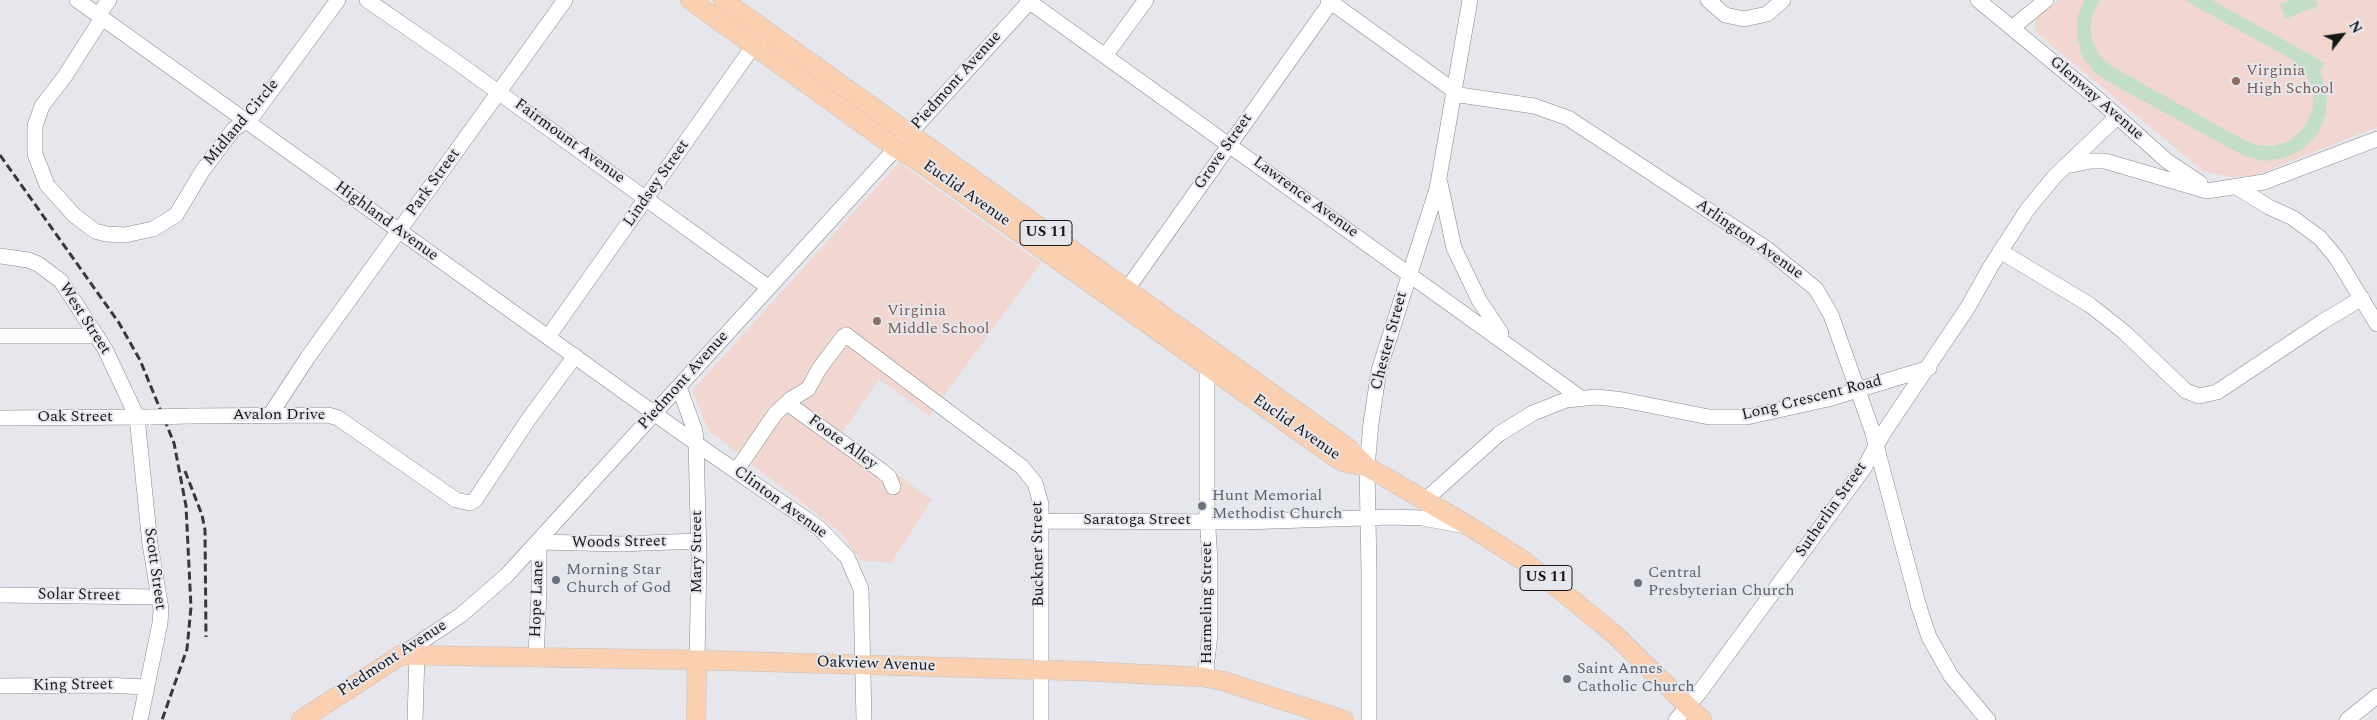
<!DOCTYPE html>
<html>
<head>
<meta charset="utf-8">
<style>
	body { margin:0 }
	#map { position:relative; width:2377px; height:720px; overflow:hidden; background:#e5e7ed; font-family:Spectral,serif }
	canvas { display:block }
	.north { position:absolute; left:2317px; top:10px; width:50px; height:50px; -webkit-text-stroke:4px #e5e7ed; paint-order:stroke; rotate:60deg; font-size:14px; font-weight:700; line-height:20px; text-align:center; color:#151618 }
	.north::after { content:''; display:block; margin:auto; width:18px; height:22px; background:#151618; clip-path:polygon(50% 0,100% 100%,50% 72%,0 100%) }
</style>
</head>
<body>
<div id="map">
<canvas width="2377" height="720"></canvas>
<div class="north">N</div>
</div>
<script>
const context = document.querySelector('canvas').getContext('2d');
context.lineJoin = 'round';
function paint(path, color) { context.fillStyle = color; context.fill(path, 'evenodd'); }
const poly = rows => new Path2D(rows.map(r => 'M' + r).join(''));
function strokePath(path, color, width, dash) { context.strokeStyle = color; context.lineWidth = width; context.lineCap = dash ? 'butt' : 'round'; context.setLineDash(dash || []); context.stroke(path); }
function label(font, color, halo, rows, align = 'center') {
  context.font = font + ' Spectral,serif'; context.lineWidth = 4; context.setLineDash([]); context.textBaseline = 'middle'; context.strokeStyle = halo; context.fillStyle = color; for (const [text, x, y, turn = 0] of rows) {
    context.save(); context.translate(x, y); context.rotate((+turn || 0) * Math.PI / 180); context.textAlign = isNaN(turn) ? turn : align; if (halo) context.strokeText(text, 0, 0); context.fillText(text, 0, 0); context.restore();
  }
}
const education = poly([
	[2059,0,2377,0,2377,127,2253,176,2228,177,2203,171,2039,35,2034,27,2038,15],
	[899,162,1041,263,929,416,879,379,842,433,932,500,891,563,860,560,840,532,709,431,692,391]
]);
const green = poly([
	[2084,0,2100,0,2093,13,2090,28,2093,43,2100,56,2111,66,2244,140,2257,145,2272,146,2287,142,2299,133,2308,121,2313,107,2313,92,2308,78,2293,60,2184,0,2212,0,2325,63,2320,70,2327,94,2326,115,2318,134,2303,149,2285,158,2265,161,2244,156,2114,85,2096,74,2083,58,2077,38,2077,18],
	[2289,0,2316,0,2318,6,2285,19,2280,4]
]);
const minor = poly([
	[77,0,711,454,819,528,847,557,861,589,864,720],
	[367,0,451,58,768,287],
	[1027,0,1581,398],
	[1328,0,1460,95,1534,106,1568,118,1767,249,1816,289,1831,315,1872,430,1919,607,1929,637,1951,676,1988,720],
	[1708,0,1725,15,1744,19,1767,14,1783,0],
	[1978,0,2099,100,2167,161,2200,183],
	[98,15,109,0],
	[102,18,65,76,42,106,35,126,35,154,47,185,74,215,95,231,106,234,125,235,153,229,176,215,203,170,234,129,252,117,338,0],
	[2012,28,2046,0],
	[1105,56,1146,0],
	[2066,166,2091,161,2105,161,2207,191,2264,182,2377,139],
	[1440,183,1454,248,1479,300,1501,333],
	[2238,188,2269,207,2293,218,2320,238,2336,257,2377,324],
	[2000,251,2090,305,2124,332,2186,391,2199,396,2217,392,2322,322,2362,298],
	[0,256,28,260,38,264,61,281,105,349,137,417,150,544,161,609,160,623,140,720],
	[1120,299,1331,2],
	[0,336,97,336],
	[548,337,759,38],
	[1207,358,1207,515,1210,560,1210,635,1206,668,1210,678],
	[679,387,695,431,696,443,699,558,697,660],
	[787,403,882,471,889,477,893,487],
	[270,415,308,357,565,0],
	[190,416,328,415,338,418,456,500,470,503,475,500,528,420,575,356],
	[0,418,146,417],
	[736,471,775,414,791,399,808,389,819,369,843,337,846,335,1022,467,1035,483,1041,504,1041,720],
	[1425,500,1499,434,1533,413,1566,400,1597,397,1623,400,1709,417,1747,417,1828,399,1929,368],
	[1041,521,1244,522,1391,517,1422,518,1461,525],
	[0,595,159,597],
	[401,655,461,615,507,575,1031,0],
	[536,657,539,592,539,542,620,544,698,541],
	[0,686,104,685,147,687],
	[415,720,417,655],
	[1369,720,1369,571,1367,467,1371,423,1379,370,1437,189,1470,0],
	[1676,720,1699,693,1864,468,1884,432,1968,307,1991,266,2027,210,2055,176,2117,117],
	[2347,720,2377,696]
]);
const major = poly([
	[690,0,896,148,917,160,985,208,1335,457,1344,462,1367,467,1385,477,1472,528,1524,561,1613,633,1702,720],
	[723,0,1349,449,1367,467],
	[301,720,401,655,697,660,1081,671,1202,677,1223,681,1344,720],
	[696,720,697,660]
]);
const rail = poly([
	[0,155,119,323,140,360,174,443,186,506,191,607,187,649,162,720],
	[185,471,202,515,205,530,206,637]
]);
const minorBridge = poly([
	[151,417,190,416]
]);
const markers = [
	[2236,81,5,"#8d6e63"],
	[877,321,5,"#8d6e63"],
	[1202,506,5,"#6b7280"],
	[556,580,5,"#6b7280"],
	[1638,583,5,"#6b7280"],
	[1567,679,5,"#6b7280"]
];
const shields = [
	[1046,233,52],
	[1546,578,52]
];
const shieldNames = [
	["US 11",1046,233],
	["US 11",1546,578]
];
const educationNames = [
	["Virginia",2246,72],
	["High School",2246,90],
	["Virginia",887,312],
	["Middle School",887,330]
];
const streetNames = [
	["Piedmont Avenue",957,81,-48],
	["Glenway Avenue",2096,99,41],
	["Midland Circle",242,123,-50],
	["Fairmount Avenue",569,142,36],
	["Grove Street",1224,152,-55],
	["Park Street",434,183,-54],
	["Lindsey Street",657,184,-55],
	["Euclid Avenue",966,194,35],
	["Lawrence Avenue",1305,198,36],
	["Highland Avenue",386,222,36],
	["Arlington Avenue",1749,240,35],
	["West Street",84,319,57],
	["Chester Street",1390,341,-75],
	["Piedmont Avenue",684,381,-48],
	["Long Crescent Road",1812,399,-14],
	["Avalon Drive",279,416],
	["Oak Street",75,418],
	["Euclid Avenue",1296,428,35],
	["Foote Alley",842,443,36],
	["Clinton Avenue",780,503,36],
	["Sutherlin Street",1832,510,-55],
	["Saratoga Street",1137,521],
	["Woods Street",619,543,-1],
	["Mary Street",698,552,-90],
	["Buckner Street",1039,554,-91],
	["Scott Street",154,569,82],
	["Solar Street",79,596,1],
	["Hope Lane",538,599,-88],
	["Harmeling Street",1208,603,-90],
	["Piedmont Avenue",393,659,-33],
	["Oakview Avenue",876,665,2],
	["King Street",73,686,-1]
];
const worshipNames = [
	["Hunt Memorial",1212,497],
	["Methodist Church",1212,515],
	["Morning Star",566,571],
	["Church of God",566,589],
	["Central",1648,574],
	["Presbyterian Church",1648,592],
	["Saint Annes",1577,670],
	["Catholic Church",1577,688]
];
paint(education, '#f1d7d0');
paint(green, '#c3dec8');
strokePath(minor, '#87888d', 16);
strokePath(major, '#c2c2c3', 20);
strokePath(minor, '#fff', 15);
strokePath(major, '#fad0b0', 19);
strokePath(rail, '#37383a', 3, [8, 4]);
strokePath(minorBridge, '#87888d', 16, []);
strokePath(minorBridge, '#fff', 15);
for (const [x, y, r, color] of markers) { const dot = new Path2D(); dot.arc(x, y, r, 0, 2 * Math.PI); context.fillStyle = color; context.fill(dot); strokePath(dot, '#e5e7ed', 2); }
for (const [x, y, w] of shields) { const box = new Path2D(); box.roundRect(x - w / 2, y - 12.5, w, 25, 4); context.fillStyle = '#e5e7ed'; context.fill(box); strokePath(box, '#151618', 1); }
label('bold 15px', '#151618', null, shieldNames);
label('16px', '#785e54', '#e5e7ed', educationNames, 'left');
label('16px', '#151618', '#e5e7ed', streetNames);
label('16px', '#5b616d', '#e5e7ed', worshipNames, 'left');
</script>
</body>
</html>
